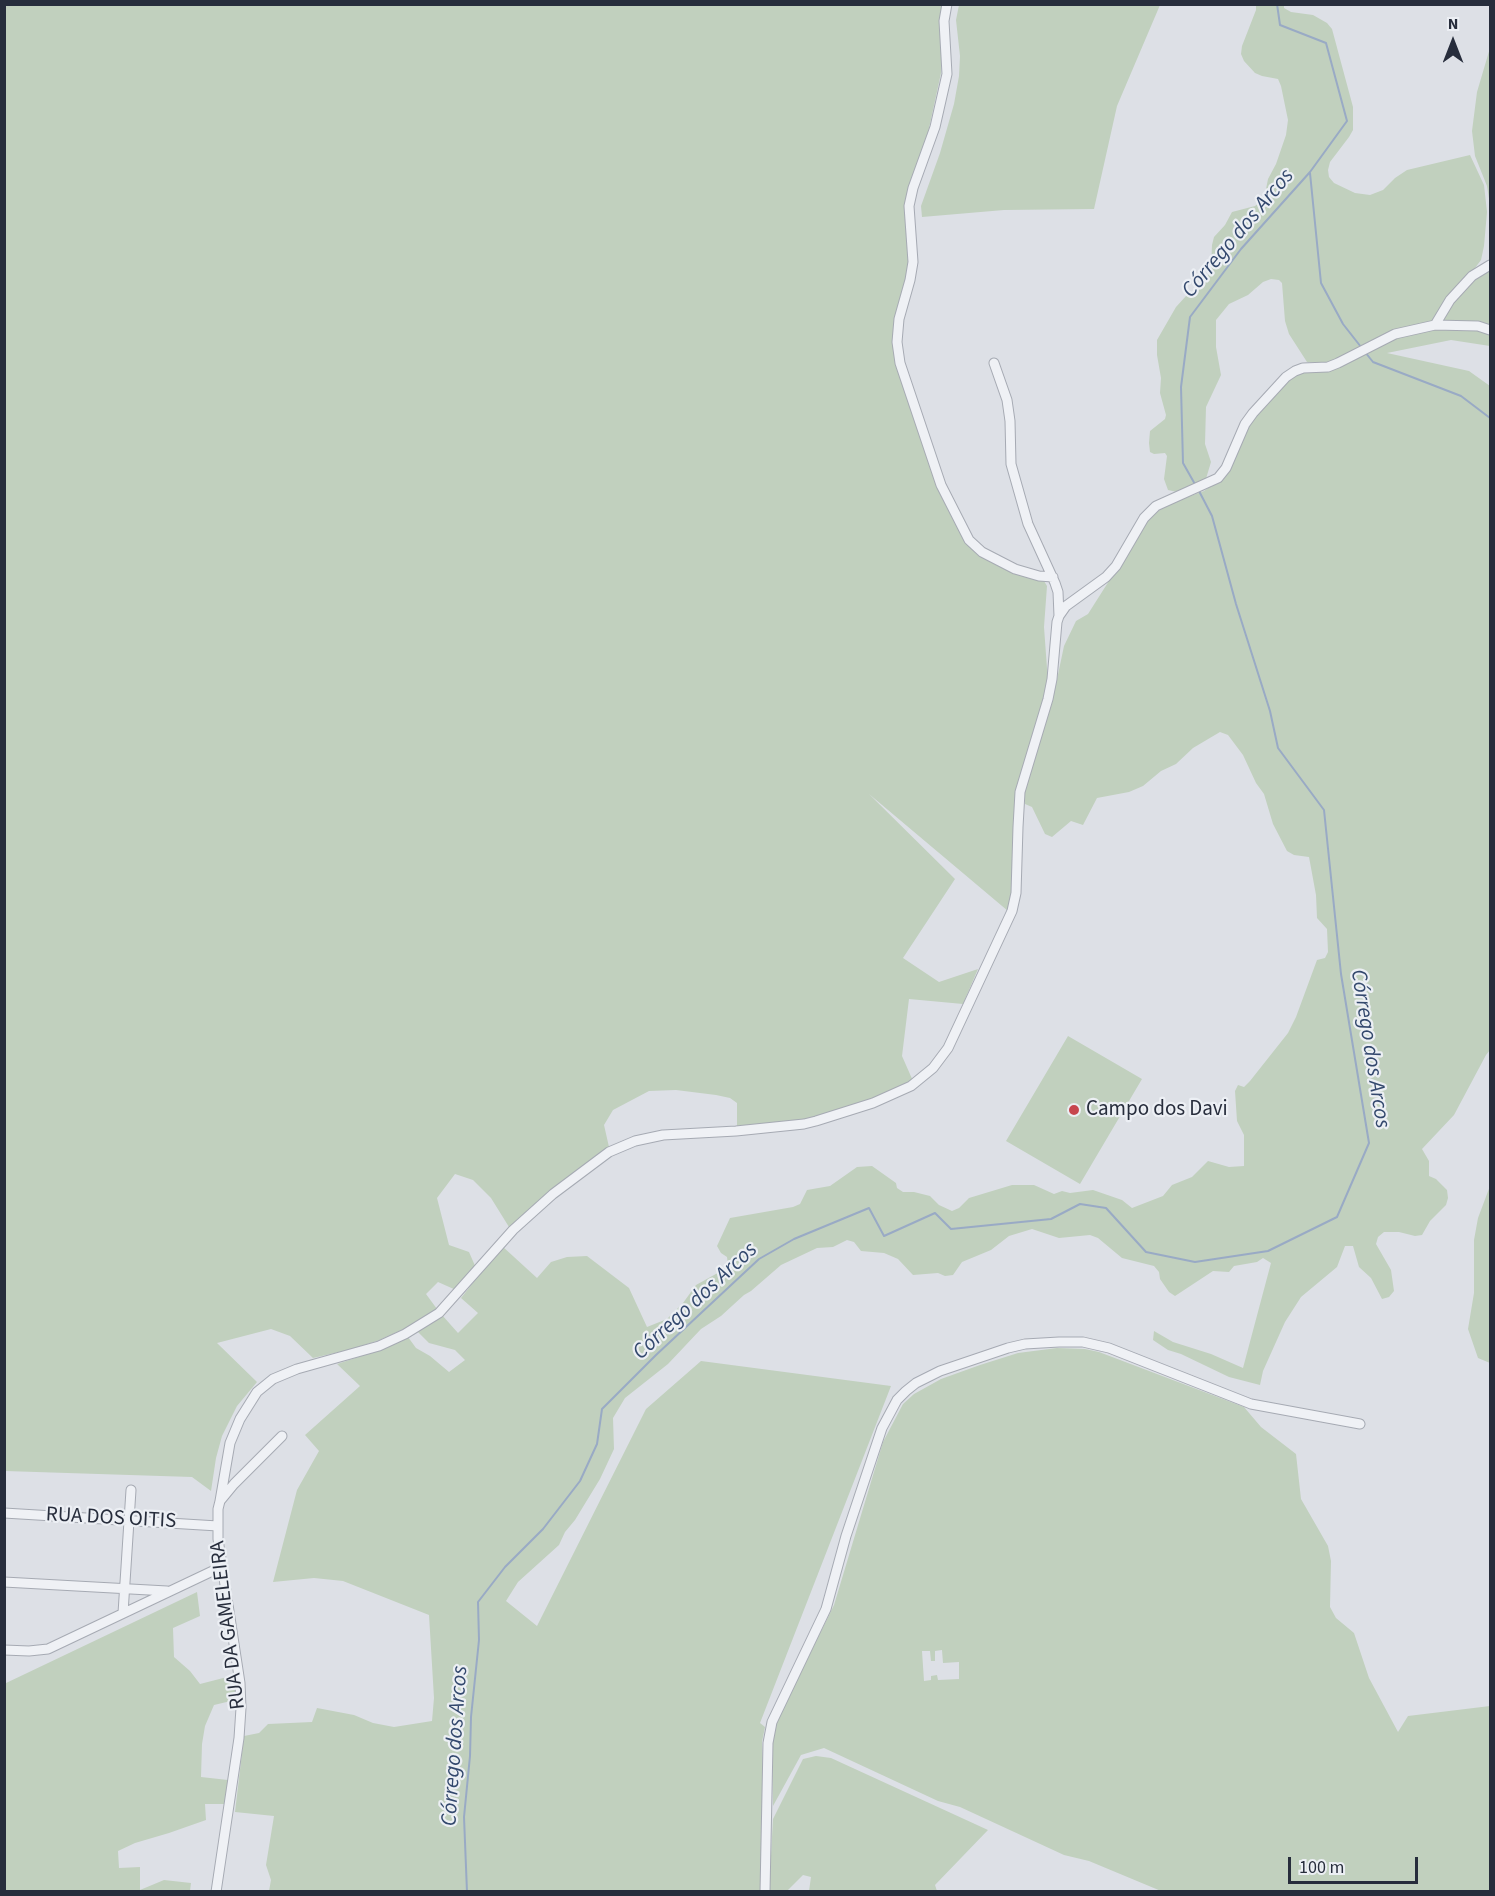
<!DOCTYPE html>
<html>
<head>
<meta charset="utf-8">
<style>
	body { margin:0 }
	#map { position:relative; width:1495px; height:1896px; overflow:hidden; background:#dde0e6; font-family:"Source Sans 3",sans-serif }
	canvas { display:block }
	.frame { position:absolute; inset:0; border:6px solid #272d3c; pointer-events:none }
	.north { position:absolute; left:1423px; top:12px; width:60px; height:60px; -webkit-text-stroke:4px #eceff4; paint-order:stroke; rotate:0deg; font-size:16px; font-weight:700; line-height:24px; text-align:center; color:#272d3c }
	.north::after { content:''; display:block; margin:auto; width:21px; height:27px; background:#272d3c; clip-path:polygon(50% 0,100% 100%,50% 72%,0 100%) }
	.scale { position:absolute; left:1288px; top:1857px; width:130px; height:27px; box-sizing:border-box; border:3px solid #272d3c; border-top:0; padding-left:8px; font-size:18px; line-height:21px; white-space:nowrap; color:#272d3c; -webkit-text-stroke:4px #eceff4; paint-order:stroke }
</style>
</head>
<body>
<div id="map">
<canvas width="1495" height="1896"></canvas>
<div class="frame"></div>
<div class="north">N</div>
<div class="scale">100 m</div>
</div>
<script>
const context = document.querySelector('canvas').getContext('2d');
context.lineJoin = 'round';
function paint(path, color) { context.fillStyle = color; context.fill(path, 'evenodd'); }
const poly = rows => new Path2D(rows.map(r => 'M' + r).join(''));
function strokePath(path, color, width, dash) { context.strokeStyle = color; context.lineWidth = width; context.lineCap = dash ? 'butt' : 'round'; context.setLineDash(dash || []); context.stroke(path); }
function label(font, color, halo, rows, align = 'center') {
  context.font = font + ' "Source Sans 3",sans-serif'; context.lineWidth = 4.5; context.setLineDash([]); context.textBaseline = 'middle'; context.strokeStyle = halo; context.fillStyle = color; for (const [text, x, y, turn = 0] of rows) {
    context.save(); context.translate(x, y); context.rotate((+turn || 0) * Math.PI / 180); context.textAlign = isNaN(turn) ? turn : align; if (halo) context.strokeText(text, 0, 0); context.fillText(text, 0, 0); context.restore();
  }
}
const green = poly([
	[5,5,944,5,941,73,928,133,911,181,910,252,907,278,894,340,965,540,1016,571,1044,581,1047,586,1044,627,1048,682,1017,791,1014,891,1008,911,869,794,955,879,903,958,939,982,978,969,963,1004,909,999,902,1056,913,1081,873,1099,804,1120,737,1127,737,1103,730,1098,716,1095,676,1090,649,1091,613,1110,604,1125,609,1147,509,1227,491,1198,473,1180,455,1174,437,1198,449,1245,469,1252,476,1268,456,1290,438,1282,426,1294,437,1309,404,1329,377,1341,348,1350,313,1358,290,1336,271,1329,217,1343,257,1382,237,1406,222,1436,216,1458,211,1491,192,1477,5,1471],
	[959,5,1160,5,1117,106,1094,209,1004,210,922,217,921,206,940,153,954,104,959,76,960,56,956,20],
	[1256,5,1284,5,1284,8,1291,12,1313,15,1327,23,1332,29,1353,107,1353,130,1349,137,1330,162,1328,170,1329,177,1334,183,1355,193,1370,195,1383,190,1395,178,1407,170,1470,155,1484,185,1487,212,1484,246,1481,260,1434,323,1329,364,1307,362,1289,334,1285,321,1282,283,1279,280,1271,279,1263,282,1248,295,1229,304,1216,320,1216,347,1221,375,1206,407,1205,444,1211,462,1205,482,1177,492,1168,490,1164,479,1167,456,1165,453,1154,454,1150,452,1149,443,1150,431,1165,419,1166,415,1160,393,1161,378,1157,355,1157,340,1176,307,1186,296,1199,288,1208,276,1211,269,1212,245,1214,237,1225,225,1232,212,1255,206,1261,201,1265,194,1268,179,1276,164,1286,135,1288,120,1281,86,1278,79,1262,76,1255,73,1244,61,1241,54,1242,46,1256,10],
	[1490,48,1490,205,1487,186,1475,156,1472,131,1477,92],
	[1490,269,1490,327,1439,323,1445,310,1477,277],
	[1478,328,1490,332,1490,346,1451,340,1387,353,1469,371,1490,386,1490,1050,1486,1055,1454,1115,1422,1149,1429,1161,1429,1176,1436,1179,1447,1190,1448,1198,1446,1205,1430,1221,1422,1235,1415,1236,1399,1232,1384,1232,1378,1237,1376,1244,1391,1270,1394,1291,1389,1297,1382,1299,1371,1278,1359,1267,1353,1246,1345,1246,1337,1267,1301,1297,1285,1322,1263,1371,1260,1385,1229,1377,1181,1354,1168,1350,1153,1340,1154,1331,1173,1342,1211,1354,1243,1368,1271,1263,1263,1258,1257,1262,1234,1266,1229,1272,1213,1271,1175,1296,1169,1292,1160,1279,1159,1272,1154,1266,1122,1258,1098,1238,1090,1235,1059,1238,1032,1229,1009,1236,991,1250,962,1262,953,1275,945,1276,938,1273,913,1275,898,1259,884,1253,861,1251,854,1242,847,1240,833,1247,817,1248,781,1265,751,1291,744,1295,721,1316,701,1329,668,1364,625,1398,613,1418,614,1449,600,1479,575,1520,565,1532,559,1545,518,1582,506,1601,537,1626,646,1409,701,1361,891,1386,760,1723,765,1727,762,1742,764,1814,761,1891,269,1891,271,1880,266,1865,274,1816,235,1812,244,1736,259,1733,268,1724,312,1722,317,1708,354,1715,373,1723,394,1727,432,1721,434,1698,429,1615,343,1581,314,1578,273,1582,297,1490,319,1451,305,1435,360,1386,337,1364,380,1350,408,1337,416,1348,430,1356,449,1372,465,1360,455,1350,429,1343,417,1331,442,1315,458,1333,478,1313,461,1298,502,1246,537,1278,551,1262,567,1257,587,1256,629,1288,647,1327,667,1319,683,1303,696,1285,723,1270,728,1265,727,1257,721,1253,717,1246,730,1218,793,1207,800,1204,807,1190,830,1186,857,1167,872,1166,896,1183,897,1188,903,1192,914,1192,930,1196,939,1205,952,1211,959,1208,969,1198,1012,1185,1034,1185,1054,1194,1062,1191,1070,1193,1093,1190,1122,1200,1132,1208,1163,1196,1172,1185,1192,1177,1208,1161,1229,1167,1244,1166,1244,1135,1237,1121,1235,1091,1238,1085,1244,1087,1250,1081,1288,1033,1296,1017,1317,960,1325,958,1328,952,1327,929,1317,918,1316,895,1309,857,1294,855,1287,851,1273,824,1264,794,1256,783,1243,755,1228,735,1220,732,1193,748,1176,764,1161,771,1143,786,1129,792,1097,798,1083,825,1071,821,1052,837,1045,834,1032,807,1025,804,1024,791,1052,703,1064,646,1076,621,1088,614,1147,521,1164,506,1204,491,1223,477,1250,424,1264,404,1294,374,1305,371,1395,338,1432,329],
	[1068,1036,1142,1079,1080,1184,1006,1141],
	[1490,1186,1490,1363,1478,1358,1468,1329,1474,1293,1474,1240,1478,1218],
	[1057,1348,1085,1349,1099,1352,1244,1407,1261,1427,1296,1454,1301,1499,1328,1546,1331,1561,1330,1607,1336,1618,1354,1633,1369,1678,1398,1732,1408,1716,1490,1706,1490,1891,1161,1891,1089,1861,1064,1855,960,1807,938,1801,824,1748,801,1755,773,1806,772,1742,774,1727,834,1605,883,1442,903,1404,914,1394,941,1379,980,1365,1018,1353],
	[942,1650,943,1663,959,1662,959,1679,938,1680,937,1675,931,1676,931,1680,924,1681,922,1651,930,1651,931,1661,935,1661,935,1651],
	[197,1592,200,1616,173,1628,174,1657,190,1671,200,1684,235,1675,235,1700,214,1705,205,1726,202,1744,201,1777,228,1780,225,1804,205,1804,206,1820,169,1833,135,1843,118,1851,119,1868,140,1867,140,1890,164,1880,191,1883,190,1891,5,1891,4,1684],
	[816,1756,831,1758,988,1830,935,1885,937,1891,809,1891,811,1877,803,1875,787,1891,769,1892,773,1819,803,1759]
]);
const stream = poly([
	[1310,173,1321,283,1343,324,1361,347],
	[1365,352,1373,362,1461,396,1490,418],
	[1196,486,1183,463,1181,387,1190,317,1241,249,1310,172,1347,121,1326,43,1280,25,1277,4],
	[467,1892,464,1817,470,1756,471,1717,479,1640,478,1602,505,1567,543,1529,580,1481,597,1444,602,1409,656,1355,759,1259,794,1239,869,1208,884,1236,935,1213,951,1229,1051,1219,1080,1204,1106,1208,1146,1252,1195,1262,1268,1251,1337,1217,1369,1143,1341,974,1324,810,1278,748,1270,711,1236,604,1212,516,1199,491]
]);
const street = poly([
	[947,4,944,21,947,74,935,127,913,188,909,206,913,262,910,280,899,319,897,342,900,363,941,485,969,540,982,552,1015,569,1039,576,1053,577],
	[1435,325,1478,326,1490,330],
	[994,363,1007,400,1010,421,1011,464,1028,524,1055,583,1058,592,1059,616],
	[220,1501,230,1443,240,1419,257,1392,273,1379,297,1369,379,1346,405,1334,439,1313,513,1230,553,1194,609,1152,635,1141,663,1135,736,1131,804,1124,816,1121,873,1103,911,1086,933,1068,948,1048,1012,911,1016,893,1018,827,1020,792,1048,699,1052,679,1057,622,1059,616,1066,606,1106,577,1116,566,1144,518,1156,506,1218,478,1226,468,1245,424,1253,413,1286,377,1295,371,1303,368,1328,367,1338,363,1395,334,1435,325,1450,300,1472,276,1490,265],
	[4,1513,218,1526],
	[4,1582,167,1591],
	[123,1613,131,1490],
	[4,1650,29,1651,48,1649,221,1567],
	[216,1892,239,1738,241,1708,240,1683,218,1539,218,1509,220,1501,234,1484,282,1436],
	[765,1892,768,1743,772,1722,826,1609,846,1536,882,1428,897,1400,906,1391,916,1383,940,1371,1008,1348,1025,1344,1059,1342,1083,1342,1109,1348,1251,1404,1360,1424]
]);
const markers = [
	[1074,1110,6,"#c7464e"]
];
const poiNames = [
	["Campo dos Davi",1086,1110]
];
const streetNames = [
	["RUA DOS OITIS",111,1519,3],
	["RUA DA GAMELEIRA",229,1625,-97]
];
const waterNames = [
	["Córrego dos Arcos",1239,234,-50],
	["Córrego dos Arcos",1369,1049,81],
	["Córrego dos Arcos",696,1302,-43],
	["Córrego dos Arcos",456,1746,-86]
];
paint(green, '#c1d0be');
strokePath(stream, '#99aac5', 2);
strokePath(street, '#a6aab3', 11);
strokePath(street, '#eff1f5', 9);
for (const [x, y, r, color] of markers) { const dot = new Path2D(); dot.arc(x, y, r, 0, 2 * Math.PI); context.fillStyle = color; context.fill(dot); strokePath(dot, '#eceff4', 2); }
label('21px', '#272d3c', '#eceff4', poiNames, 'left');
label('21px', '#272d3c', '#eceff4', streetNames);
label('italic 22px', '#33486d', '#eceff4', waterNames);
</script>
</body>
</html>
